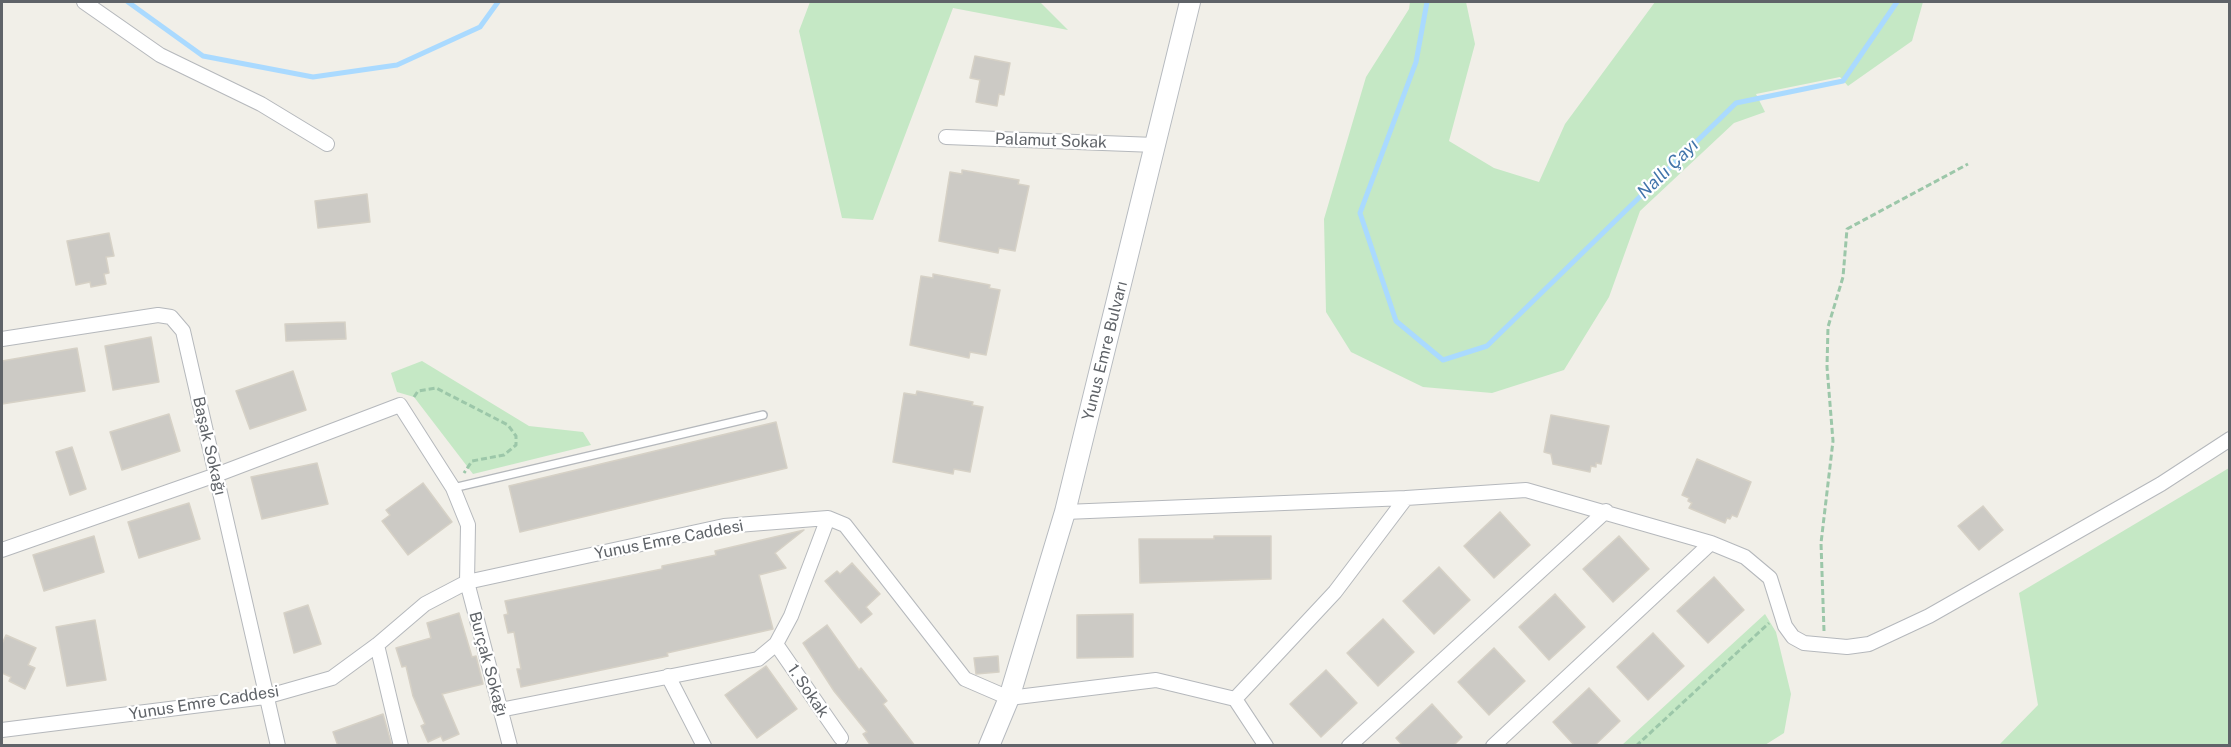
<!DOCTYPE html>
<html>
<head>
<meta charset="utf-8">
<style>
	body { margin:0 }
	#map { position:relative; width:2231px; height:747px; overflow:hidden; background:#f1efe8; font-family:"Public Sans",sans-serif }
	canvas { display:block }
	.frame { position:absolute; inset:0; border:3px solid #5f6368; pointer-events:none }
</style>
</head>
<body>
<div id="map">
<canvas width="2231" height="747"></canvas>
<div class="frame"></div>
</div>
<script>
const context = document.querySelector('canvas').getContext('2d');
context.lineJoin = 'round';
function paint(path, color) { context.fillStyle = color; context.fill(path, 'evenodd'); }
const poly = rows => new Path2D(rows.map(r => 'M' + r).join(''));
function strokePath(path, color, width, dash) { context.strokeStyle = color; context.lineWidth = width; context.lineCap = dash ? 'butt' : 'round'; context.setLineDash(dash || []); context.stroke(path); }
function label(font, color, halo, rows, align = 'center') {
  context.font = font + ' "Public Sans",sans-serif'; context.lineWidth = 4.5; context.setLineDash([]); context.textBaseline = 'middle'; context.strokeStyle = halo; context.fillStyle = color; for (const [text, x, y, turn = 0] of rows) {
    context.save(); context.translate(x, y); context.rotate((+turn || 0) * Math.PI / 180); context.textAlign = isNaN(turn) ? turn : align; if (halo) context.strokeText(text, 0, 0); context.fillText(text, 0, 0); context.restore();
  }
}
const green = poly([
	[810,2,1040,2,1068,30,953,8,873,220,842,218,799,31],
	[1410,2,1466,2,1475,44,1449,141,1494,168,1539,182,1565,124,1655,2,1923,2,1912,41,1848,86,1840,77,1756,94,1765,112,1734,123,1640,211,1609,297,1564,370,1492,393,1423,387,1351,352,1326,312,1324,219,1366,77,1409,9],
	[422,361,529,426,583,432,591,445,473,474,414,397,397,392,391,373],
	[2229,468,2229,745,1999,745,2038,705,2019,593],
	[1765,614,1776,632,1791,694,1784,733,1765,745,1622,745]
]);
const stream = poly([
	[128,2,203,56,313,77,397,65,480,27,498,2],
	[1427,2,1416,62,1360,213,1396,321,1443,360,1487,346,1736,103,1843,81,1897,2]
]);
const building = poly([
	[975,56,1010,63,1004,95,999,94,997,106,976,102,980,80,970,78,975,56],
	[962,170,1019,180,1018,184,1029,186,1015,251,999,248,998,253,939,241,950,172,962,174,962,170],
	[367,194,370,222,318,228,315,201,367,194],
	[109,233,114,256,106,257,109,273,104,274,106,284,91,287,90,282,76,285,67,241,109,233],
	[933,274,990,285,989,288,1000,290,986,355,970,352,969,358,910,345,921,276,933,278,933,274],
	[345,322,346,339,286,341,285,324,345,322],
	[151,337,159,382,113,390,105,346,151,337],
	[77,348,85,391,2,404,2,361,77,348],
	[293,371,306,410,250,429,236,391,293,371],
	[917,391,973,402,972,405,983,407,970,472,954,469,953,474,893,462,904,393,916,395,917,391],
	[169,414,180,451,122,470,110,432,169,414],
	[1551,415,1609,426,1601,464,1596,463,1596,467,1591,466,1590,472,1553,464,1551,454,1544,452,1551,415],
	[776,422,787,468,520,532,509,486,776,422],
	[72,447,86,489,70,495,56,452,72,447],
	[1697,459,1751,482,1737,517,1732,515,1730,519,1727,518,1725,523,1689,508,1692,503,1688,501,1689,498,1682,495,1697,459],
	[317,463,328,504,262,519,251,477,317,463],
	[423,483,452,522,408,555,382,521,390,515,386,510,423,483],
	[189,503,200,539,139,558,128,522,189,503],
	[1983,506,2003,530,1979,550,1958,526,1983,506],
	[1500,512,1530,545,1494,578,1464,546,1500,512],
	[804,530,775,553,786,568,759,575,773,629,667,653,668,656,521,687,517,669,521,669,514,632,508,633,504,615,508,614,505,601,662,569,662,566,716,555,715,551,804,530],
	[94,536,104,572,44,591,33,555,94,536],
	[1214,536,1271,536,1271,579,1140,583,1139,539,1214,539,1214,536],
	[1619,536,1649,569,1613,602,1583,569,1619,536],
	[852,563,880,594,866,607,872,614,861,623,825,581,837,571,840,574,852,563],
	[1439,567,1470,600,1434,634,1403,601,1439,567],
	[1714,577,1744,610,1708,643,1677,611,1714,577],
	[1555,594,1585,627,1549,660,1519,627,1555,594],
	[308,605,321,644,294,653,284,613,308,605],
	[459,613,472,657,476,656,483,684,442,694,459,734,443,741,441,736,428,742,421,726,425,724,413,696,406,666,402,667,396,648,431,638,427,623,459,613],
	[1133,614,1133,657,1077,658,1077,615,1133,614],
	[1383,619,1414,652,1378,686,1347,653,1383,619],
	[95,620,106,680,67,686,56,627,95,620],
	[827,625,859,670,861,668,887,701,883,704,915,746,871,746,863,734,867,732,834,691,803,643,827,625],
	[1653,633,1684,666,1648,700,1617,667,1653,633],
	[6,635,36,648,28,665,35,668,25,689,9,681,11,677,2,673,2,644,6,635],
	[1494,648,1525,681,1489,715,1458,682,1494,648],
	[998,656,999,672,976,674,974,658,998,656],
	[766,666,797,709,757,738,725,695,766,666],
	[1326,670,1357,703,1321,737,1290,704,1326,670],
	[1589,688,1620,721,1594,746,1575,746,1553,722,1589,688],
	[1432,704,1462,737,1453,746,1403,746,1396,738,1432,704],
	[383,714,392,746,338,746,333,732,383,714]
]);
const path = poly([
	[414,397,418,391,436,388,508,425,516,436,516,445,504,455,472,461,464,473],
	[1824,631,1821,543,1833,441,1827,367,1828,327,1843,277,1847,229,1968,164],
	[1636,746,1769,623]
]);
const lane = poly([
	[453,488,763,415]
]);
const street = poly([
	[84,2,160,55,261,104,327,144],
	[946,137,1155,145],
	[2,339,158,315,171,317,183,331,278,746],
	[1065,512,1406,498,1526,490,1711,543,1493,746],
	[1711,543,1745,557,1770,578,1785,626,1793,637,1804,643,1847,647,1869,644,1929,616,2161,484,2230,439],
	[2,550,216,475,400,405,453,488,468,525,467,582,510,746],
	[776,644,841,738],
	[377,645,401,746],
	[668,676,704,746],
	[1235,699,1335,592,1406,498],
	[500,710,758,659,776,644,791,616,828,518],
	[2,730,265,697,332,678,377,645,425,604,467,582,724,526,828,518,845,525,965,679,1009,698,1156,680,1235,699,1266,746],
	[1349,746,1606,511]
]);
const secondary = poly([
	[989,746,1009,698,1065,512,1190,2]
]);
const streetNames = [
	["Palamut Sokak",1051,141,2],
	["Yunus Emre Bulvarı",1105,351,-76],
	["Başak Sokağı",209,446,77],
	["Yunus Emre Caddesi",669,540,-11],
	["Burçak Sokağı",488,664,75],
	["1. Sokak",808,691,56],
	["Yunus Emre Caddesi",204,703,-9]
];
const waterNames = [
	["Nallı Çayı",1668,169,-44]
];
paint(green, '#c5e8c5');
strokePath(stream, '#aadaff', 5);
paint(building, '#cccac5');
strokePath(building, '#d6d1c6', 1.5);
strokePath(lane, '#b5b8bc', 10);
strokePath(street, '#b5b8bc', 16);
strokePath(secondary, '#b6babf', 22);
strokePath(path, '#9cc7a9', 3, [6, 3]);
strokePath(lane, '#fff', 7);
strokePath(street, '#fff', 14);
strokePath(secondary, '#fff', 20);
label('16px', '#5f6368', '#fff', streetNames);
label('italic 18px', '#4174aa', '#fff', waterNames);
</script>
</body>
</html>
